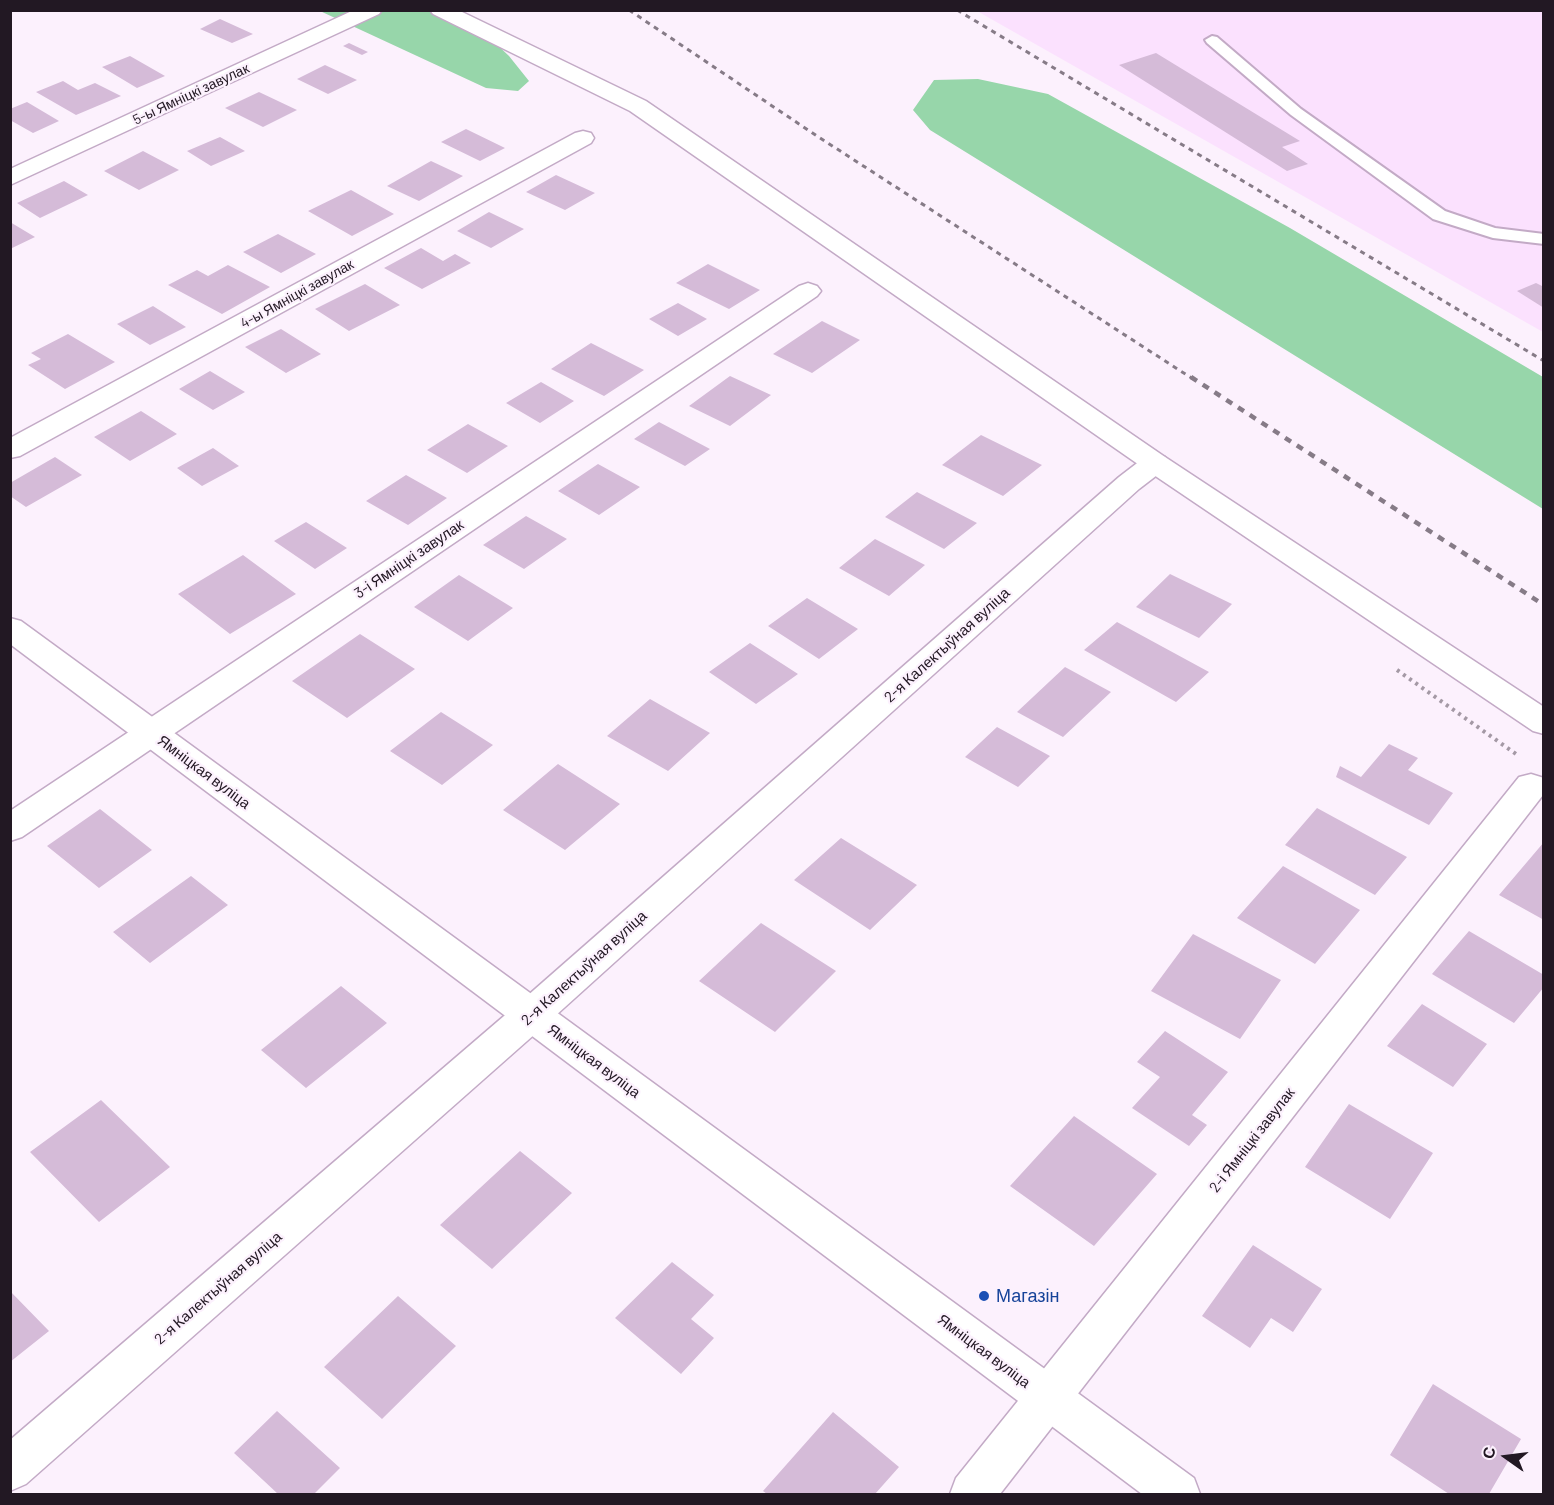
<!DOCTYPE html>
<html>
<head>
<meta charset="utf-8">
<style>
	body { margin:0 }
	#map { position:relative; width:1554px; height:1505px; overflow:hidden; background:#fcf1fd; font-family:Barlow,sans-serif }
	canvas { display:block }
	.frame { position:absolute; inset:0; border:12px solid #221823; pointer-events:none }
	.north { position:absolute; left:1476px; top:1427px; width:60px; height:60px; -webkit-text-stroke:4px #fcf1fd; paint-order:stroke; rotate:284deg; font-size:16px; font-weight:700; line-height:24px; text-align:center; color:#221823 }
	.north::after { content:''; display:block; margin:auto; width:21px; height:27px; background:#221823; clip-path:polygon(50% 0,100% 100%,50% 72%,0 100%) }
</style>
</head>
<body>
<div id="map">
<canvas width="1554" height="1505"></canvas>
<div class="frame"></div>
<div class="north">С</div>
</div>
<script>
const context = document.querySelector('canvas').getContext('2d');
context.lineJoin = 'round';
function paint(path, color) { context.fillStyle = color; context.fill(path, 'evenodd'); }
const poly = rows => new Path2D(rows.map(r => 'M' + r).join(''));
function strokePath(path, color, width, dash) { context.strokeStyle = color; context.lineWidth = width; context.lineCap = dash ? 'butt' : 'round'; context.setLineDash(dash || []); context.stroke(path); }
function label(font, color, halo, rows, align = 'center') {
  context.font = font + ' Barlow,sans-serif'; context.lineWidth = 4.5; context.setLineDash([]); context.textBaseline = 'middle'; context.strokeStyle = halo; context.fillStyle = color; for (const [text, x, y, turn = 0] of rows) {
    context.save(); context.translate(x, y); context.rotate((+turn || 0) * Math.PI / 180); context.textAlign = isNaN(turn) ? turn : align; if (halo) context.strokeText(text, 0, 0); context.fillText(text, 0, 0); context.restore();
  }
}
const built = poly([
	[977,11,1543,11,1543,332]
]);
const green = poly([
	[320,11,440,11,475,24,509,56,529,81,518,91,486,88],
	[978,79,1048,94,1290,228,1543,377,1543,509,930,130,913,110,934,80]
]);
const building = poly([
	[220,19,253,34,232,43,200,29],
	[349,43,368,52,362,55,343,46],
	[1156,53,1300,141,1282,147,1308,164,1287,171,1119,65],
	[130,56,165,76,137,88,102,67],
	[325,65,357,80,328,94,297,79],
	[63,81,78,90,95,83,121,96,76,115,36,92],
	[259,92,297,110,263,127,225,108],
	[27,102,59,121,33,133,10,120,10,109],
	[466,129,505,148,480,161,441,142],
	[220,137,245,151,211,166,187,151],
	[143,151,179,170,139,190,104,171],
	[431,161,463,176,419,201,387,186],
	[556,175,595,193,565,210,526,192],
	[64,181,88,195,40,218,17,203],
	[351,190,394,214,352,236,308,211],
	[489,212,524,229,491,248,457,231],
	[10,222,35,237,10,249],
	[278,234,316,254,281,273,243,252],
	[421,248,443,261,455,254,471,263,422,289,384,268],
	[708,264,760,290,729,309,676,283],
	[228,265,270,287,222,314,168,285,197,270,208,276],
	[1536,283,1544,287,1544,308,1517,291],
	[365,284,400,305,349,331,315,309],
	[678,303,707,319,678,336,649,319],
	[153,306,186,327,150,345,117,324],
	[822,321,860,340,812,373,773,354],
	[281,329,321,354,286,373,245,347],
	[68,334,115,362,65,389,28,365,41,359,31,353],
	[591,343,644,370,604,396,551,369],
	[210,371,245,392,213,410,179,389],
	[730,376,771,395,730,426,689,406],
	[541,382,574,401,540,423,506,403],
	[141,411,177,434,130,461,94,437],
	[659,422,710,449,685,466,634,439],
	[468,424,508,446,467,473,427,450],
	[981,435,1042,465,1003,496,942,465],
	[213,448,239,466,202,486,177,468],
	[55,457,82,475,26,507,10,496,10,483],
	[598,464,640,487,599,515,558,491],
	[406,475,447,498,408,525,366,501],
	[917,492,977,523,944,549,885,517],
	[526,516,567,539,524,569,483,545],
	[306,522,347,548,315,569,274,541],
	[875,539,925,565,889,596,839,568],
	[243,555,296,594,230,634,178,594],
	[1170,574,1232,604,1199,638,1136,607],
	[459,575,513,608,468,641,414,607],
	[807,598,858,629,819,659,768,626],
	[1117,622,1209,672,1176,702,1084,650],
	[360,634,415,669,347,718,292,681],
	[750,643,798,674,756,704,709,672],
	[1065,667,1111,692,1063,737,1017,712],
	[650,699,710,733,668,771,607,736],
	[441,712,493,745,442,785,390,751],
	[997,727,1050,756,1018,787,965,757],
	[1389,744,1418,758,1408,770,1453,793,1429,825,1336,777,1340,766,1361,777],
	[558,764,620,804,565,850,503,810],
	[1317,808,1407,857,1375,895,1285,845],
	[100,809,152,850,99,888,47,846],
	[841,838,917,885,870,930,794,880],
	[1544,842,1544,920,1499,895],
	[1283,866,1360,910,1315,964,1237,918],
	[191,876,228,905,150,963,113,932],
	[761,923,836,971,775,1032,699,981],
	[1469,931,1544,975,1544,987,1514,1023,1432,974],
	[1193,934,1281,980,1240,1039,1151,991],
	[341,986,387,1023,306,1088,261,1050],
	[1422,1004,1487,1044,1453,1087,1387,1046],
	[1165,1031,1228,1072,1192,1115,1207,1125,1189,1146,1132,1108,1160,1077,1137,1062],
	[101,1100,170,1167,99,1222,30,1152],
	[1349,1104,1433,1153,1390,1219,1305,1167],
	[1074,1116,1157,1174,1094,1246,1010,1186],
	[520,1151,572,1193,492,1269,440,1225],
	[1253,1245,1322,1289,1293,1332,1271,1318,1250,1348,1202,1316],
	[672,1262,714,1295,691,1319,714,1338,681,1374,615,1318],
	[10,1291,49,1331,10,1362],
	[398,1296,456,1346,382,1419,324,1367],
	[1433,1384,1521,1439,1489,1494,1449,1494,1390,1455],
	[277,1411,340,1468,314,1494,278,1494,234,1453],
	[833,1412,899,1467,875,1494,767,1494,763,1491]
]);
const path = poly([
	[1397,670,1516,754]
]);
const service = poly([
	[1212,36,1217,37,1301,109,1445,211,1495,228,1544,234,1544,244,1493,238,1433,219,1291,115,1207,43,1205,40,1212,36]
]);
const minor = poly([
	[354,10,382,10,379,14,10,185,10,169,354,10],
	[583,131,591,133,594,138,591,143,20,456,10,458,10,438,575,133,583,131],
	[808,283,817,286,821,291,817,296,22,837,10,841,10,811,799,286,808,283],
	[1155,454,1165,457,1169,463,1165,469,1139,489,544,1026,26,1484,10,1491,10,1440,518,1004,1119,477,1145,457,1155,454],
	[1531,774,1544,778,1543,795,1000,1494,950,1494,956,1478,1519,777,1531,774]
]);
const secondary = poly([
	[430,10,458,10,646,101,1165,457,1544,707,1544,734,1533,731,1145,469,630,111,433,14,430,10],
	[10,618,21,621,1194,1478,1200,1494,1142,1494,10,644,10,618]
]);
const railFar1 = poly([
	[629,10,817,136,1193,379],
	[957,10,1544,361]
]);
const rail = poly([
	[1191,377,1544,605]
]);
const markers = [
	[984,1296,6,"#1a4fb4"]
];
const farStreetnames = [
	["5-ы Ямніцкі завулак",191,94,-25],
	["4-ы Ямніцкі завулак",297,294,-29]
];
const streetNames = [
	["3-і Ямніцкі завулак",409,559,-34],
	["2-я Калектыўная вуліца",947,645,-42],
	["Ямніцкая вуліца",204,772,37],
	["2-я Калектыўная вуліца",584,968,-42],
	["Ямніцкая вуліца",594,1061,37],
	["2-і Ямніцкі завулак",1252,1140,-52],
	["2-я Калектыўная вуліца",218,1288,-41],
	["Ямніцкая вуліца",984,1351,37]
];
const nearTransitnames = [
	["Магазін",996,1296]
];
paint(built, '#fbe1fe');
paint(green, '#97d6aa');
paint(building, '#d5bbd8');
strokePath(service, '#c3aac6', 4);
strokePath(minor, '#c3aac6', 3);
strokePath(secondary, '#c3aac6', 3);
strokePath(path, '#a499a5', 4, [3, 4.5]);
paint(service, '#fff');
paint(minor, '#fff');
paint(secondary, '#fff');
strokePath(railFar1, '#867b87', 3, [5, 5]);
strokePath(rail, '#867b87', 4.5, [7, 7]);
for (const [x, y, r, color] of markers) { const dot = new Path2D(); dot.arc(x, y, r, 0, 2 * Math.PI); context.fillStyle = color; context.fill(dot); strokePath(dot, '#fcf1fd', 2); }
label('14px', '#221823', '#fcf1fd', farStreetnames);
label('15px', '#221823', '#fcf1fd', streetNames);
label('18px', '#164399', '#fcf1fd', nearTransitnames, 'left');
</script>
</body>
</html>
